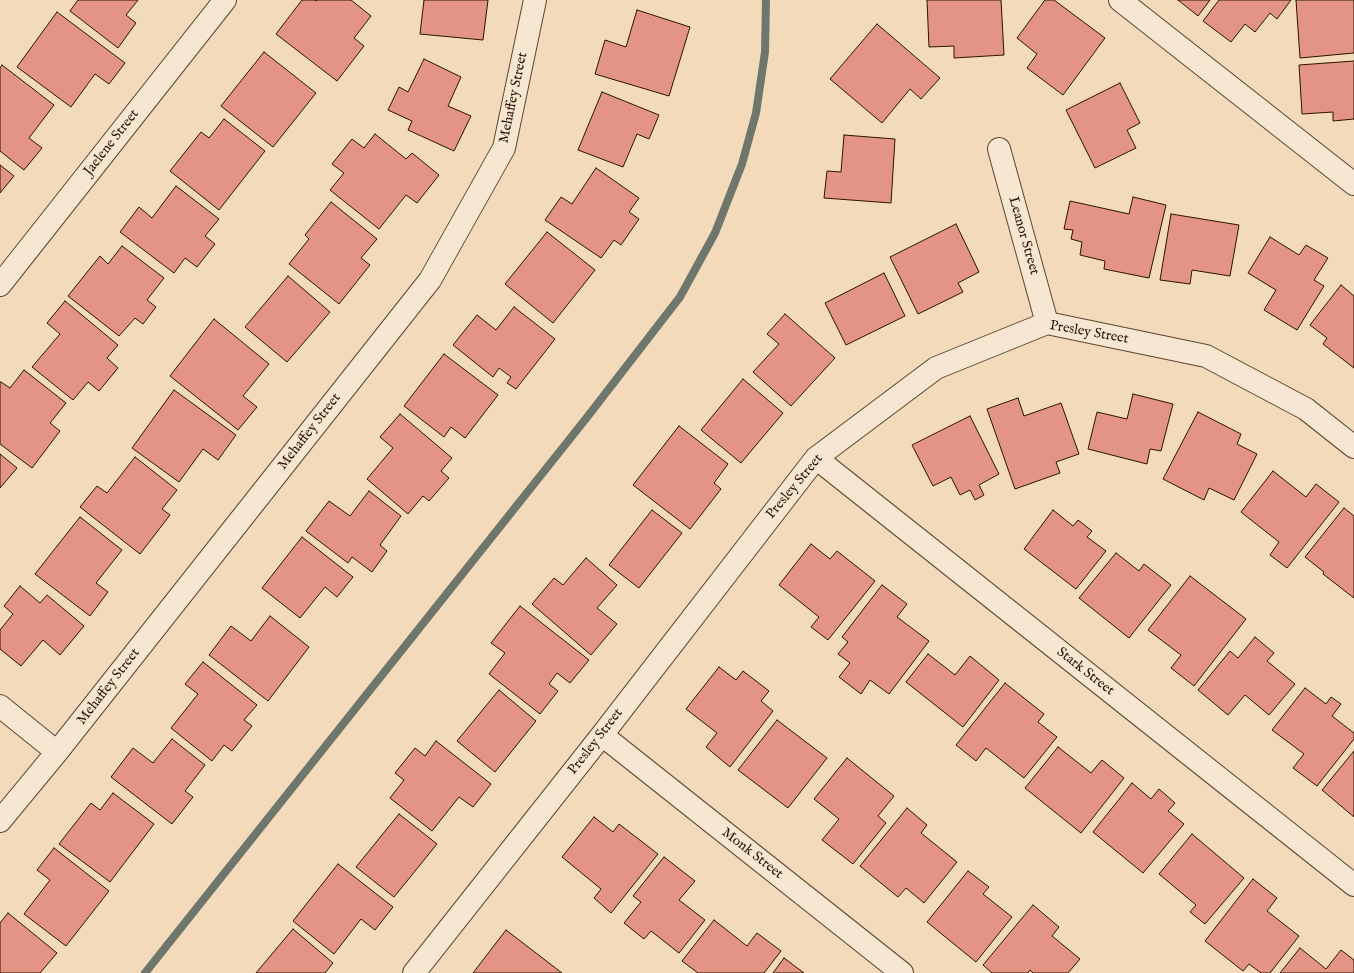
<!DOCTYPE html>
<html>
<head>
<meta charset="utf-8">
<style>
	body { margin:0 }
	canvas { display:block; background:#f2daba }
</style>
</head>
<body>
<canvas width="1354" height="973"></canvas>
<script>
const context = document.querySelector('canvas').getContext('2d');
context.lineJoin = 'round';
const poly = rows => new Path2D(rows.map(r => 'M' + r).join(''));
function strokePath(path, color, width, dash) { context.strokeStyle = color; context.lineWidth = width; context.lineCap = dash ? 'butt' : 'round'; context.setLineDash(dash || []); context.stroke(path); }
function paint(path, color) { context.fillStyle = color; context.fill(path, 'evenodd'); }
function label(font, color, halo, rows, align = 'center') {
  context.font = font + ' "IM FELL English",serif'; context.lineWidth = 3; context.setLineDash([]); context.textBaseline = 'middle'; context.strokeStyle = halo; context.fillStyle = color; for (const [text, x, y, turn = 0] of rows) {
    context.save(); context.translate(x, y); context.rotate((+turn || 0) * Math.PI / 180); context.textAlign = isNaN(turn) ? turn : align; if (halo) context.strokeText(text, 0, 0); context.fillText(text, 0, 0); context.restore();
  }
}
const stream = poly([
	[145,973,588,416,680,297,715,233,742,164,756,113,765,52,766,0]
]);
const building = poly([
	[78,0,138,0,126,15,136,23,118,48,70,11,78,0],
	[302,0,314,0,316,1,317,0,351,0,371,16,354,38,364,46,337,81,276,34,302,0],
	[424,0,488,0,483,40,420,34,424,0],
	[927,0,1001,0,1004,55,954,58,954,46,929,47,927,0],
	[1045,0,1054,0,1105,38,1063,95,1027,68,1037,54,1017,38,1045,0],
	[1178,0,1210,0,1198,16,1178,0],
	[1219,0,1291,0,1277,19,1270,13,1255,32,1245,24,1231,42,1203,21,1219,0],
	[1296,0,1354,0,1354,53,1300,58,1296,0],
	[637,10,690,27,669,96,595,74,605,40,626,47,637,10],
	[57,12,125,63,109,84,95,74,71,107,17,67,57,12],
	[877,24,940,78,921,99,910,89,882,123,830,79,877,24],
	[264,52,316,93,273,147,221,106,264,52],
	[424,59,461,77,448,106,471,116,454,151,408,130,412,121,388,110,399,87,408,92,424,59],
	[1354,61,1354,119,1333,121,1333,112,1302,114,1299,65,1354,61],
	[2,65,54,105,29,138,42,148,24,170,0,151,0,68,2,65],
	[1120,83,1140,123,1127,130,1136,148,1095,168,1066,110,1120,83],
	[602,92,659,115,649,139,637,134,623,167,578,150,602,92],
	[224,119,265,151,219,210,170,171,201,132,209,138,224,119],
	[375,134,406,159,412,153,439,175,417,203,406,195,379,229,330,190,344,173,332,164,352,139,364,148,375,134],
	[844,135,895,139,891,203,824,198,827,171,841,172,844,135],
	[0,165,14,176,0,193,0,165],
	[596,168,639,198,629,212,639,219,621,245,614,240,601,258,545,220,561,197,572,204,596,168],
	[176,186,219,219,205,236,215,244,197,267,185,258,174,273,120,232,139,207,152,218,176,186],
	[1133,197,1166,205,1149,278,1104,269,1105,261,1080,255,1082,242,1071,239,1073,230,1064,229,1070,201,1129,214,1133,197],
	[331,202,377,239,361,258,370,265,339,304,289,264,309,239,305,235,331,202],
	[1171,214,1239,225,1230,276,1192,270,1190,284,1160,280,1171,214],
	[956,224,979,272,958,283,963,292,918,314,890,257,956,224],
	[547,232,595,270,553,323,505,284,547,232],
	[1270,237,1299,255,1306,245,1328,258,1314,280,1324,286,1297,330,1264,310,1276,290,1248,273,1270,237],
	[122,246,164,278,147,300,156,307,143,324,135,318,119,336,68,296,100,256,108,264,122,246],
	[884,273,905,316,846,345,825,303,884,273],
	[288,276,330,312,287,362,245,327,288,276],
	[1341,285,1354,296,1354,368,1323,344,1327,338,1310,325,1341,285],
	[65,301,118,345,107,358,118,368,99,391,88,382,73,400,32,367,60,334,47,323,65,301],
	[514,307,555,339,516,389,507,383,511,377,499,368,493,377,453,345,477,315,496,330,514,307],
	[785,314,835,358,791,406,753,372,779,344,767,334,785,314],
	[214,319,269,364,243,396,257,407,238,430,170,376,214,319],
	[444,354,498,395,465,438,451,427,444,437,404,406,444,354],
	[24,370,66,403,50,423,60,431,32,468,0,444,0,382,1,382,10,388,24,370],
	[743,379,783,413,741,463,701,430,743,379],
	[174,390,236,435,218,460,203,449,179,482,132,448,174,390],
	[1133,394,1173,404,1161,451,1150,449,1147,464,1088,449,1097,412,1127,419,1133,394],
	[1018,398,1024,416,1061,403,1079,454,1056,462,1060,473,1015,489,987,409,1018,398],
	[1198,412,1241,434,1237,444,1257,454,1234,500,1209,488,1204,500,1163,479,1198,412],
	[400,414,452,458,441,471,449,478,429,501,423,496,408,514,367,479,393,448,380,437,400,414],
	[970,416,999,474,979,485,984,495,975,500,970,490,960,495,951,477,933,486,912,445,970,416],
	[679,426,728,464,714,483,721,489,690,529,633,485,679,426],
	[0,454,17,468,0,488,0,454],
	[135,457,177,490,162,509,170,515,140,554,80,507,97,486,107,493,135,457],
	[1273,471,1306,497,1316,484,1339,502,1287,568,1270,555,1279,542,1241,512,1273,471],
	[369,491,401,516,380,545,387,551,372,572,352,557,348,563,306,531,329,501,350,516,369,491],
	[1344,508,1354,516,1354,598,1323,574,1324,572,1305,557,1344,508],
	[652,510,682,533,639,588,609,565,652,510],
	[1053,510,1073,526,1078,520,1092,531,1087,537,1106,551,1076,589,1024,549,1053,510],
	[80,517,122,550,96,583,108,592,90,616,35,574,80,517],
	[302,537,353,577,337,597,325,587,300,618,262,588,302,537],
	[811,544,830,559,837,551,875,581,828,640,811,627,819,617,779,585,811,544],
	[1116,553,1139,571,1144,564,1171,585,1129,638,1079,598,1116,553],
	[586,558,617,585,597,608,617,624,591,655,532,604,554,578,563,585,586,558],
	[1190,576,1246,619,1194,686,1171,668,1181,655,1148,630,1190,576],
	[882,585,907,604,897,617,929,641,889,694,870,680,861,694,839,677,850,663,838,654,848,642,842,637,882,585],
	[20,586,40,603,47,595,84,626,60,655,43,640,21,666,0,649,0,630,13,614,4,606,20,586],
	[520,606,589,660,570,683,557,673,549,684,558,691,540,714,489,674,505,653,491,643,520,606],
	[270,616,309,647,268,701,209,655,231,626,251,641,270,616],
	[1255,637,1274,653,1267,661,1295,684,1269,715,1245,695,1228,715,1198,690,1230,651,1238,658,1255,637],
	[928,654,955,675,970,656,999,680,963,727,906,682,928,654],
	[203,662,257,705,244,720,252,726,232,751,224,745,212,761,171,728,198,694,185,684,203,662],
	[719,667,736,680,743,671,769,691,761,701,773,711,730,767,706,747,717,733,686,709,719,667],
	[1005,683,1044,714,1038,722,1057,737,1024,778,986,748,976,761,956,745,1005,683],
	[1305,688,1326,704,1331,697,1341,704,1332,716,1354,733,1354,739,1317,786,1293,768,1304,754,1272,730,1305,688],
	[499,690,536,721,495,772,457,741,499,690],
	[777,720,827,758,788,808,738,770,777,720],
	[172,739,205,765,185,791,193,797,172,824,111,777,133,748,153,763,172,739],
	[436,741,491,784,473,807,459,797,432,831,390,798,404,780,395,773,415,748,425,756,436,741],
	[1058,747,1091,773,1102,760,1124,778,1081,833,1025,788,1058,747],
	[1354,751,1354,817,1322,790,1354,751],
	[847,758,894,796,878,816,886,823,853,864,822,840,839,819,814,799,847,758],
	[1132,783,1151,799,1159,789,1175,803,1168,811,1184,824,1143,873,1093,832,1132,783],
	[113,793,154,824,110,882,59,844,91,803,100,810,113,793],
	[907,808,927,825,921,833,957,862,924,903,906,888,898,897,860,866,907,808],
	[399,814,437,844,394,897,356,867,399,814],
	[594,817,613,832,619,824,658,854,611,913,594,898,601,889,562,857,594,817],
	[1192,834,1244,878,1205,924,1190,912,1196,905,1159,874,1192,834],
	[54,848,109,891,66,946,24,914,50,880,37,870,54,848],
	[664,857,695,881,679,900,705,920,679,953,651,931,644,939,624,923,641,902,633,896,664,857],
	[338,864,393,907,375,930,361,919,334,954,293,921,338,864],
	[968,871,989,887,983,894,1012,917,976,962,927,922,968,871],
	[1253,879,1277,898,1267,911,1299,936,1270,973,1261,973,1249,964,1243,971,1205,941,1253,879],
	[1033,905,1059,927,1052,936,1080,959,1068,973,1033,973,1030,970,1028,973,992,973,983,965,1033,905],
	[8,913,57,953,40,973,0,973,0,923,8,913],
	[714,920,747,946,757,933,781,951,764,973,698,973,682,961,714,920],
	[293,929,333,963,325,973,256,973,293,929],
	[506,930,562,973,473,973,506,930],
	[1300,948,1326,969,1341,950,1354,960,1354,973,1280,973,1300,948],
	[784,958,804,973,773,973,784,958]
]);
const minor = poly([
	[1120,0,1354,184],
	[999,149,1047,323],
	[0,285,225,0],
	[816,458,1354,885],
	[0,706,57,752],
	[602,735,902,973],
	[0,821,57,752,430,280,504,148,535,0],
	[414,973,602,735,816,458,936,368,1047,323,1206,356,1306,409,1354,447]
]);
const streetNames = [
	["Mehaffey Street",514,98,-78],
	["Jaelene Street",112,143,-52],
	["Leanor Street",1023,236,74],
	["Presley Street",1089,333,10],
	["Mehaffey Street",310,432,-52],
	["Presley Street",795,487,-50],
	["Stark Street",1085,672,38],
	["Mehaffey Street",109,687,-52],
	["Presley Street",596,742,-52],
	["Monk Street",752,854,38]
];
strokePath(stream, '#6f776c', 8);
paint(building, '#e39484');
strokePath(building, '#2c1301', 1);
strokePath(minor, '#5e452f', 24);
strokePath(minor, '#f7e7d2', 22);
label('14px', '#2c1301', '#f7e7d2', streetNames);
</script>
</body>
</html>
